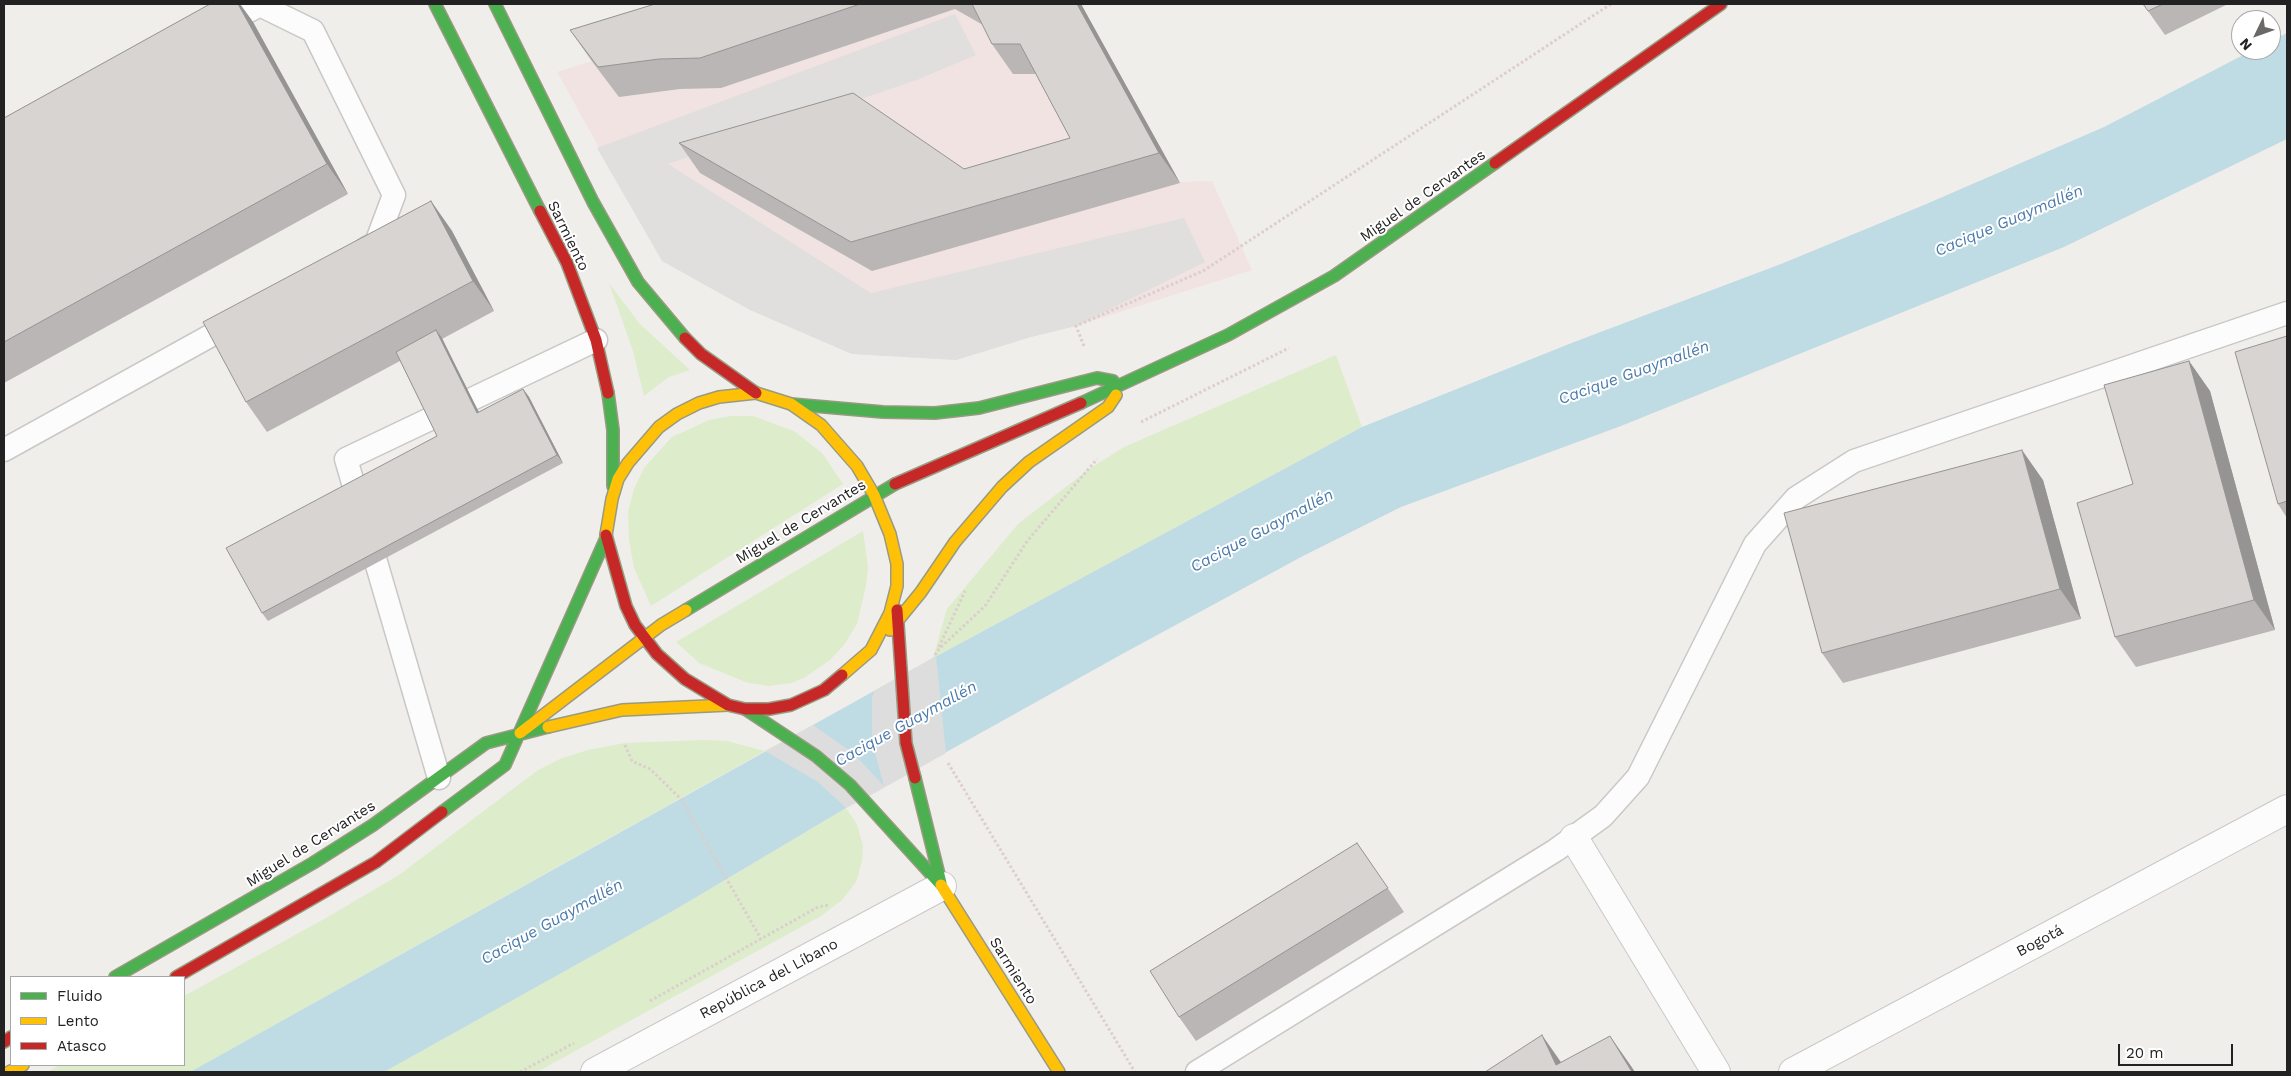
<!DOCTYPE html>
<html>
<head>
<meta charset="utf-8">
<style>
	body { margin:0 }
	#map { position:relative; width:2291px; height:1076px; overflow:hidden; background:#f0eeeb; font-family:"Work Sans",sans-serif }
	canvas { display:block }
	.frame { position:absolute; inset:0; border:5px solid #222; pointer-events:none }
	.legend { position:absolute; left:10px; top:976px; width:175px; height:90px; box-sizing:border-box; background:#fff; border:1px solid #a7a7a7; margin:0; padding:6px 9px; list-style:none; font-size:15px; color:#222 }
	.legend li { display:flex; align-items:center; gap:10px; height:25px }
	.legend b { width:25px; border:1px solid #a7a7a7 }
	.north { position:absolute; left:2231px; top:10px; width:50px; height:50px; box-sizing:border-box; background:#fff; border:1px solid #a7a7a7; border-radius:50%; rotate:228deg; font-size:14px; font-weight:700; line-height:20px; text-align:center; color:#222 }
	.north::after { content:''; display:block; margin:auto; width:18px; height:22px; background:#6a6968; clip-path:polygon(50% 0,100% 100%,50% 72%,0 100%) }
	.scale { position:absolute; left:2118px; top:1044px; width:115px; height:22px; box-sizing:border-box; border:2px solid #222; border-top:0; padding-left:6px; font-size:15px; line-height:18px; white-space:nowrap; color:#222; -webkit-text-stroke:4px #fff; paint-order:stroke }
</style>
</head>
<body>
<div id="map">
<canvas width="2291" height="1076"></canvas>
<div class="frame"></div>
<ul class="legend">
<li><b style="height:6px;background:#4caf50"></b>Fluido</li>
<li><b style="height:6px;background:#ffc107"></b>Lento</li>
<li><b style="height:6px;background:#c62828"></b>Atasco</li>
</ul>
<div class="north">N</div>
<div class="scale">20 m</div>
</div>
<script>
const context = document.querySelector('canvas').getContext('2d');
context.lineJoin = 'round';
function paint(path, color) { context.fillStyle = color; context.fill(path, 'evenodd'); }
const poly = rows => new Path2D(rows.map(r => 'M' + r).join(''));
function strokePath(path, color, width, dash) { context.strokeStyle = color; context.lineWidth = width; context.lineCap = dash ? 'butt' : 'round'; context.setLineDash(dash || []); context.stroke(path); }
function label(font, color, halo, rows, align = 'center') {
  context.font = font + ' "Work Sans",sans-serif'; context.lineWidth = 4; context.setLineDash([]); context.textBaseline = 'middle'; context.strokeStyle = halo; context.fillStyle = color; for (const [text, x, y, turn = 0] of rows) {
    context.save(); context.translate(x, y); context.rotate((+turn || 0) * Math.PI / 180); context.textAlign = isNaN(turn) ? turn : align; if (halo) context.strokeText(text, 0, 0); context.fillText(text, 0, 0); context.restore();
  }
}
const commercial = poly([
	[771,4,1081,4,1180,182,1212,181,1252,270,1076,326,1031,337,956,360,852,354,750,310,662,261,557,72]
]);
const grass = poly([
	[609,283,639,323,690,370,669,377,644,396,633,351],
	[1336,355,1362,427,933,658,947,609,1018,524,1089,469,1124,447],
	[730,416,753,416,794,431,822,453,843,484,651,606,634,568,629,540,628,512,634,489,644,468,672,437,709,420],
	[863,531,868,567,866,586,857,624,844,645,830,660,804,678,791,683,770,686,748,683,699,663,676,642],
	[703,740,727,741,765,751,190,1072,47,1072,60,1065,184,1065,184,996,326,918,399,875,538,770,562,758,588,750,625,743],
	[846,808,857,824,863,846,862,861,856,882,842,900,821,916,537,1072,384,1072,678,908]
]);
const parking = poly([
	[955,14,976,55,917,80,668,164,871,293,1184,218,1205,262,1076,326,1031,337,956,360,852,354,750,310,662,261,597,148]
]);
const water = poly([
	[2287,33,2287,139,2064,247,1621,426,1401,507,1303,556,1124,653,846,808,678,908,384,1072,190,1072,935,657,1362,427,1574,342,1781,264,1924,205,2104,127,2253,50,2271,50,2271,41]
]);
const pier = poly([
	[936,656,946,753,864,799,846,808,818,782,765,751,813,725,853,753,884,786,872,742,872,698,874,691]
]);
const path = poly([
	[1084,346,1076,326,1203,271,1611,4],
	[1141,422,1289,348],
	[939,647,965,591],
	[935,655,939,649,985,606,1028,540,1097,459],
	[625,745,632,761,650,769,681,799,761,939],
	[948,763,1135,1072],
	[650,1001,818,907,829,905],
	[520,1072,574,1043]
]);
const lane = poly([
	[219,27,260,5,313,31,394,195,376,243,365,249],
	[4,450,237,321],
	[439,778,346,459,596,340],
	[1197,1072,1556,850,1603,816,1638,777,1755,544,1796,498,1854,461,2287,313]
]);
const street = poly([
	[1574,838,1716,1072],
	[595,1072,942,886],
	[1793,1072,2287,809]
]);
const fast = poly([
	[435,4,540,211],
	[495,4,593,202,638,282,685,338],
	[608,393,613,430,613,486],
	[1081,403,1228,335,1334,276,1495,163],
	[791,404,883,412,935,413,979,408,1097,378,1113,381],
	[686,610,895,484],
	[745,709,816,756,850,785,941,885],
	[915,778,941,883],
	[442,812,505,765,606,538],
	[115,977,313,863,373,825,486,743,548,727]
]);
const slow = poly([
	[756,393,791,404,821,425,857,466,874,495,890,534,897,564,897,586,890,613,871,650,842,675],
	[606,535,612,499,618,479,628,463,659,427,677,414,699,403,719,397,756,393],
	[890,630,921,592,955,542,1002,487,1029,462,1108,407,1116,395],
	[548,727,622,710,728,705],
	[520,733,661,625,686,610],
	[941,885,1059,1072],
	[9,1072,23,1065]
]);
const jam = poly([
	[1495,163,1721,4],
	[540,211,567,263,596,340,608,393],
	[685,338,701,354,756,393],
	[895,484,1081,403],
	[606,535,626,606,635,625,657,654,685,679,728,705,745,709,769,709,791,705,824,690,842,675],
	[897,610,906,743,915,778],
	[176,977,376,862,442,812],
	[4,1042,11,1037]
]);
const wall = poly([
	[210,4,240,4,253,22,348,194,4,383,4,118],
	[655,4,1081,4,1180,183,872,271,700,173,679,143,964,169,1070,138,1036,74,1013,74,992,44,983,25,955,9,721,88,680,89,619,97,591,60,570,30],
	[2143,4,2228,4,2165,35],
	[431,201,452,231,494,311,442,339,479,412,523,389,529,397,563,463,268,621,262,613,437,436,400,361,267,432,246,402],
	[2287,337,2287,518,2278,504],
	[2189,361,2210,391,2275,630,2136,667,2115,637],
	[2043,480,2081,619,1843,683,1822,653],
	[1357,843,1404,912,1196,1041,1179,1017]
]);
const shadedWall = poly([
	[238,4,240,4,253,22,348,194,327,164],
	[1077,4,1081,4,1180,183,1159,153],
	[431,201,452,231,494,311,473,281],
	[436,330,442,338,483,421,477,413],
	[2189,361,2210,391,2275,630,2254,600],
	[523,389,529,397,563,463,557,455],
	[2022,450,2043,480,2081,619,2060,589],
	[1542,1035,1563,1065,1556,1065],
	[1610,1036,1631,1066,1635,1072,1632,1072]
]);
const building = poly([
	[210,4,238,4,327,164,4,342,4,118,210,4],
	[655,4,860,4,700,58,659,59,598,67,570,30,655,4],
	[972,4,1077,4,1159,153,851,242,679,143,853,93,964,169,1070,138,1020,44,992,44,972,4],
	[2143,4,2163,4,2148,11,2143,4],
	[431,201,473,281,246,402,203,322,431,201],
	[436,330,477,413,523,389,557,455,262,613,226,548,437,436,396,352,436,330],
	[2287,336,2287,501,2278,504,2235,352,2287,336],
	[2189,361,2254,600,2115,637,2077,503,2133,484,2104,385,2189,361],
	[2022,450,2060,589,1822,653,1784,513,2022,450],
	[1357,843,1388,888,1179,1017,1150,971,1357,843],
	[1542,1035,1556,1065,1610,1036,1632,1072,1485,1072,1542,1035]
]);
const streetNames = [
	["Miguel de Cervantes",1423,196,-35],
	["Sarmiento",568,236,64],
	["Miguel de Cervantes",801,522,-31],
	["Miguel de Cervantes",311,844,-32],
	["Bogotá",2040,941,-28],
	["Sarmiento",1013,971,58],
	["República del Líbano",769,979,-28]
];
const waterNames = [
	["Cacique Guaymallén",2009,221,-23],
	["Cacique Guaymallén",1634,373,-20],
	["Cacique Guaymallén",1262,531,-28],
	["Cacique Guaymallén",906,724,-29],
	["Cacique Guaymallén",552,922,-29]
];
paint(commercial, '#f1e3e1');
paint(grass, '#ddeccb');
paint(parking, '#e0dfde');
paint(water, '#bfdbe3');
paint(pier, '#dedddd');
strokePath(lane, '#c9c8c7', 25);
strokePath(street, '#c9c8c7', 30);
strokePath(fast, '#999a82', 14);
strokePath(slow, '#999a82', 14);
strokePath(jam, '#999a82', 14);
strokePath(path, '#dccecd', 3, [2.5, 2.5]);
strokePath(lane, '#fdfcfc', 22);
strokePath(street, '#fdfcfc', 28);
strokePath(fast, '#4caf50', 11);
strokePath(slow, '#ffc107', 11);
strokePath(jam, '#c62828', 11);
paint(wall, '#b9b6b5');
paint(shadedWall, '#969493');
paint(building, '#d7d4d2');
strokePath(building, '#969493', 1);
label('15px', '#222', '#fff', streetNames);
label('italic 16px', '#4a7aab', '#fff', waterNames);
</script>
</body>
</html>
